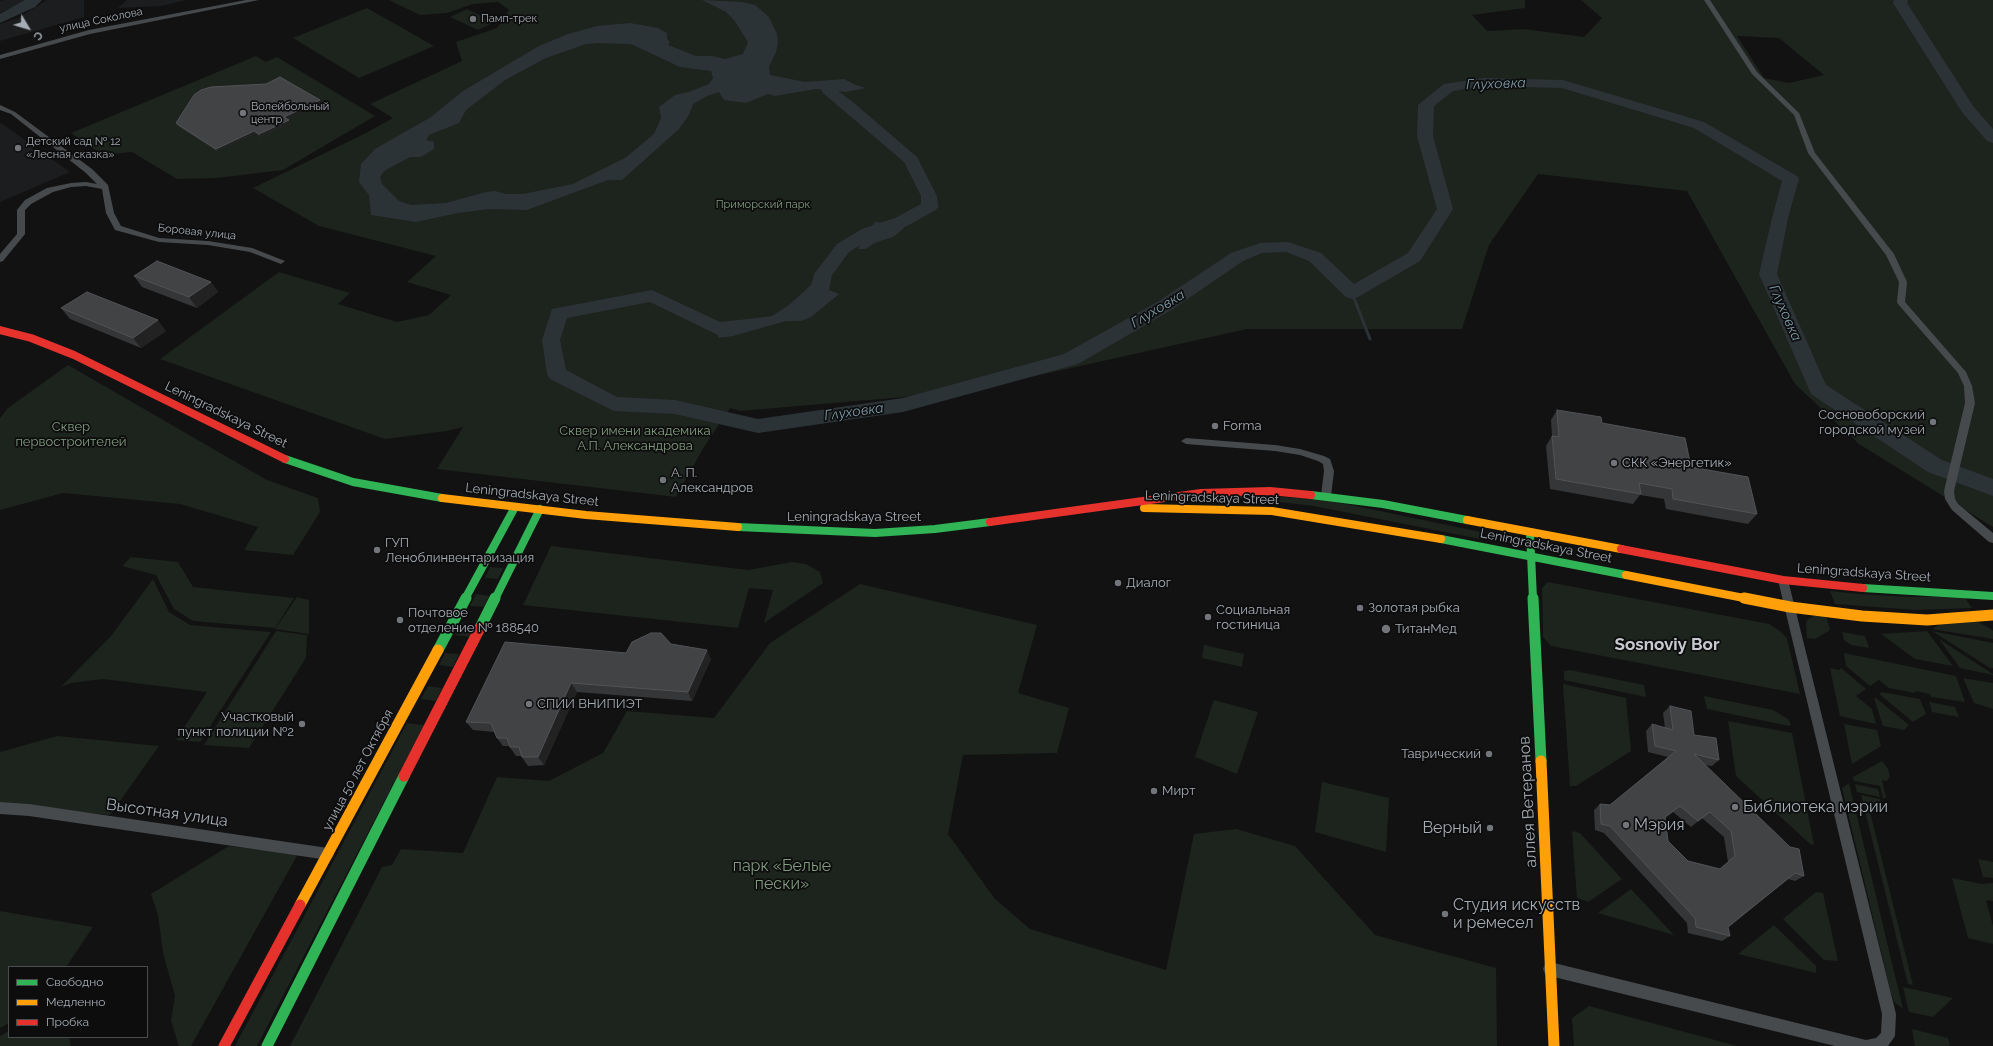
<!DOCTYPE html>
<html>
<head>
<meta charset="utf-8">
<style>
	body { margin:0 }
	#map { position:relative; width:1993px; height:1046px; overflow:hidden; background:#121213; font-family:Raleway,sans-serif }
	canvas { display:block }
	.legend { position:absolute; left:8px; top:966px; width:140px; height:72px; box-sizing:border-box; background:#0d0d0e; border:1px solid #4a4d50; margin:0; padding:5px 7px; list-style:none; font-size:12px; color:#a5acb3 }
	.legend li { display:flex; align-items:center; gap:8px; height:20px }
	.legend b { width:20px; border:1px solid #4a4d50 }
	.north { position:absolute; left:8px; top:8px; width:40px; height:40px; -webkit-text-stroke:3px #0d0d0e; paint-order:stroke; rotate:128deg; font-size:11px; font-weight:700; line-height:16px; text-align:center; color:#a5acb3 }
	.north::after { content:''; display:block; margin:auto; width:14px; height:18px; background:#a5acb3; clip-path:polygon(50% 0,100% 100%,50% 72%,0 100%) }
</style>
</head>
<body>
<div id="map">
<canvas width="1993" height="1046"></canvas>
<ul class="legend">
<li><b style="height:5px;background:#30b455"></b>Свободно</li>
<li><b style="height:5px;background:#ff9f0a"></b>Медленно</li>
<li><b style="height:5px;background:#e5322d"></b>Пробка</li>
</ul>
<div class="north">С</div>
</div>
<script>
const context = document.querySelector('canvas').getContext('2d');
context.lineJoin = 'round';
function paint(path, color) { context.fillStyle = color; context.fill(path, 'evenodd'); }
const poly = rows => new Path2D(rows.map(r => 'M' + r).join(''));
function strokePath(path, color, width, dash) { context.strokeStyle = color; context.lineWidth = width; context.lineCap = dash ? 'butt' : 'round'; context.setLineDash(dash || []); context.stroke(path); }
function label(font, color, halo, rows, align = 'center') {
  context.font = font + ' Raleway,sans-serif'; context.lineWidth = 3.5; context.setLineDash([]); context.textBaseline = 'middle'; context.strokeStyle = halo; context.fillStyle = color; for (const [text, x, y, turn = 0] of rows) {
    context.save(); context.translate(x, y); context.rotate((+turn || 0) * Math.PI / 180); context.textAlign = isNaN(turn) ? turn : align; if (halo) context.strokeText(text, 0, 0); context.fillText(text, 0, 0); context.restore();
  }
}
const built = poly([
	[4,0,25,0,23,3,0,13,0,1],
	[47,0,84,0,84,17,0,41,0,24,18,18],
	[127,0,186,0,162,6,118,8],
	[0,123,1,123,70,172,0,202]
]);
const green = poly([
	[389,0,1525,0,1525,8,1472,15,1487,31,1524,29,1584,37,1602,18,1581,0,1993,0,1993,527,1859,444,1795,384,1687,191,1538,174,1489,245,1462,329,1247,329,963,392,740,411,730,408,704,447,676,497,437,469,463,427,447,431,385,439,160,359,279,272,350,293,338,304,397,322,429,315,451,295,407,282,436,256,319,226,253,188,364,134,393,118,370,104,462,61,456,42,497,28,509,10,498,2,473,4,447,13,420,15],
	[1737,36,1779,38,1824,75,1789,83,1764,78],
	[367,8,434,46,359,78,293,38],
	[467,9,484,17,495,22,478,30,450,17],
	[256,56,266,62,277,57,375,116,283,170,217,178,177,179,132,152,103,155,71,133],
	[68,365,267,480,318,498,320,512,293,555,244,550,258,527,180,504,63,493,0,510,0,418,8,408],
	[1242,495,1316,499,1351,505,1481,532,1480,539,1314,506,1243,498,1206,498],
	[551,546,748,570,792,562,806,564,820,572,823,583,764,623,773,590,749,588,738,628,523,605],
	[131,557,178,562,193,587,294,598,275,628,193,621,174,609,156,575,122,566],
	[490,567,503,568,498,579,485,578],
	[153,579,169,612,190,625,271,632,200,742,176,740,207,692,103,679,71,683,61,687,111,636],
	[1548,582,1769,624,1780,631,1787,638,1800,694,1551,646,1543,637,1543,629,1542,588],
	[860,584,1037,625,1018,693,1069,708,1057,753,963,755,948,834,995,899,1030,929,1166,970,1194,834,1236,829,1295,846,1375,935,1496,968,1497,1046,290,1046,382,867,392,865,401,849,463,853,497,777,549,781,603,753,627,711,714,718,770,643],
	[1830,591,1859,594,1911,597,1964,596,1972,608,1916,610,1835,604],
	[476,594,489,596,484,607,470,606],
	[297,597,309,600,309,634,275,629],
	[1816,615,1826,616,1830,630,1815,639,1807,638,1806,622,1808,619],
	[1946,621,1978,622,1991,629,1993,631,1993,639,1932,629],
	[461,623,475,625,469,637,455,635],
	[276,631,307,635,306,658,249,748,204,745],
	[1927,631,1953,666,1915,659,1881,634],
	[1932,631,1993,643,1993,668,1990,668],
	[1842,632,1865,636,1869,648,1851,645,1844,640],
	[1939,639,1993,674,1993,675,1960,668],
	[1204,645,1244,654,1242,667,1202,658],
	[445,653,459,654,453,667,439,665],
	[1844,653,1956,676,1965,702,1931,697,1930,694,1915,691,1915,693,1889,688,1879,680,1870,686,1846,666],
	[1830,668,1839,670,1841,668,1866,689,1856,696,1872,709,1876,724,1840,716],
	[1570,670,1644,685,1646,697,1564,680,1564,671],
	[1963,678,1993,683,1993,709,1974,703],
	[1563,684,1626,698,1631,751,1576,786,1570,786],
	[428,686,442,688,436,701,421,699],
	[1882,692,1920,699,1926,714,1913,722,1879,694],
	[1704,696,1773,710,1788,719,1791,724,1789,726,1707,709],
	[1874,698,1876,698,1909,725,1904,730,1883,726],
	[1214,700,1258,712,1237,774,1195,757],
	[1929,702,1955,707,1959,717,1932,712],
	[1728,721,1792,733,1814,845,1810,844,1736,776],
	[407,723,424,725,257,1046,235,1046],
	[1844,724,1877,730,1881,746,1852,764],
	[57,736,159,746,110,815,0,805,0,752],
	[1882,761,1888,769,1890,776,1887,781,1882,780,1886,798,1883,798,1880,786,1854,781,1853,777],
	[1322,782,1389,798,1386,852,1315,832],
	[1849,783,1903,1009,1894,1002,1891,993,1842,788],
	[1855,784,1878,789,1880,797,1857,792],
	[1861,795,1880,799,1882,805,1870,812,1913,985,1908,984],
	[1572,831,1580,833,1622,879,1588,902,1577,898],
	[229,846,298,854,191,1046,179,1046,171,1021,175,996,163,953,158,915,151,894],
	[1978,859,1993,862,1993,878,1983,877],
	[1952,878,1982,884,1993,883,1993,901,1986,900,1993,926,1993,944,1968,938],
	[1631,889,1674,935,1598,913],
	[1816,892,1823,893,1838,961,1824,960,1783,919],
	[0,911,93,927,66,967,9,967,9,1023,0,1028],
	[1774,925,1816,966,1816,973,1738,954],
	[1903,987,1953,998,1933,1017,1909,1012],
	[1589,1006,1737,1046,1574,1046,1572,1018],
	[1912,1029,1948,1038,1950,1044,1948,1046,1915,1046],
	[9,1031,9,1037,69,1037,71,1046,0,1046,0,1036]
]);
const water = poly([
	[25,0,42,0,35,7,0,23,0,14],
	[702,0,742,2,755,5,769,17,777,34,778,43,776,52,769,67,770,75,805,82,844,79,856,85,866,88,846,92,816,89,775,96,768,94,746,103,724,100,719,92,707,96,693,104,689,115,679,129,622,180,608,180,527,210,489,209,458,213,416,222,371,215,369,195,359,182,361,164,375,149,431,117,463,91,539,46,568,34,597,26,630,23,658,28,667,33,667,39,670,42,668,45,696,56,712,56,725,59,743,54,748,42,734,20,726,12],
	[598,43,631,44,680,67,711,71,713,78,709,84,689,92,675,95,659,107,661,118,654,134,625,158,573,184,523,194,506,194,495,191,486,192,446,203,411,205,399,201,382,184,380,177,384,171,410,157,421,157,434,149,434,142,426,140,429,135,459,123,466,110,505,80,546,58,586,44],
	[936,203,939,207,922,217,909,222,903,229,893,237,877,242,865,249,858,249,875,222,893,223,899,217,916,216],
	[823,274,820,290,829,290,839,294,811,317,801,321,786,321,733,336,718,338,718,329,727,325,749,319,772,316,789,305]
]);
const stream = poly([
	[1352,293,1370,339]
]);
const river = poly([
	[1894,0,1908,0,1907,3,1973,106,1993,129,1993,143,1987,141,1962,112,1893,3,1894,0],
	[1484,78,1563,80,1704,122,1797,176,1799,179,1788,218,1777,274,1826,385,1942,460,1993,479,1993,496,1928,472,1811,394,1759,274,1772,218,1782,181,1694,128,1562,88,1484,86,1453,91,1434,106,1433,136,1453,209,1420,261,1358,297,1352,299,1346,297,1309,261,1286,252,1262,253,1243,261,1173,309,1078,364,903,412,758,433,675,414,614,411,550,379,547,374,542,340,552,309,652,290,720,322,748,319,755,321,757,325,755,329,748,331,718,335,650,302,567,318,560,340,566,370,617,397,675,400,758,419,903,398,1064,354,1159,301,1231,253,1260,243,1288,242,1321,253,1354,284,1408,253,1437,209,1417,136,1418,105,1444,84,1484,78],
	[828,86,833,87,854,103,917,157,937,196,938,206,936,210,907,226,874,237,849,252,832,275,829,290,826,294,809,306,803,308,797,306,794,302,797,298,811,287,814,274,837,244,862,229,895,218,921,204,921,196,904,162,823,93,821,90,823,87,828,86]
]);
const street = poly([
	[246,0,259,0,90,34,0,59,0,55,89,30,246,0],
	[1704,0,1710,0,1757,72,1799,113,1815,153,1894,254,1907,282,1905,302,1966,372,1972,386,1975,403,1954,491,1955,499,1958,504,1993,533,1993,543,1989,542,1952,510,1945,499,1944,491,1965,403,1964,386,1958,373,1898,304,1897,302,1899,282,1886,255,1808,153,1794,115,1752,74,1704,0],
	[0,105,15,112,92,169,108,185,114,213,121,226,159,238,208,241,252,248,285,261,281,264,250,252,208,245,159,242,115,230,106,213,102,189,86,186,71,187,53,192,31,204,25,210,25,234,3,261,0,262,0,254,17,234,17,210,25,200,47,188,71,183,86,182,97,184,86,173,11,114,0,110,0,105],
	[1186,438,1275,445,1300,449,1324,456,1330,459,1334,471,1331,496,1326,500,1321,496,1324,471,1323,464,1318,461,1300,455,1275,451,1186,444,1181,441,1186,438],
	[1783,576,1787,577,1788,580,1896,1014,1895,1036,1888,1046,1835,1046,1550,976,1545,974,1543,969,1545,964,1550,962,1866,1040,1876,1038,1881,1033,1882,1014,1778,580,1779,577,1783,576],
	[0,802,29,804,328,848,332,850,334,854,332,858,328,860,29,816,0,814,0,802]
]);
const fastFar1 = poly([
	[285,459,353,482,442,498],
	[1311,495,1383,504,1467,520],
	[738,527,875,533,935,529,990,522],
	[1530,532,1533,599],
	[1441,539,1626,575],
	[1863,588,1993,596],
	[465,599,515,507],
	[495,599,540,509]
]);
const fast = poly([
	[1533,598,1541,761],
	[480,628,495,598],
	[438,650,466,598],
	[267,1046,404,776]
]);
const slowFar1 = poly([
	[442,498,586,515,738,527],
	[1144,508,1272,511,1441,539],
	[1467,520,1621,549],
	[1626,575,1749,599]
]);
const slow = poly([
	[1744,598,1790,607,1862,616,1927,620,1993,615],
	[1541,761,1554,1046],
	[300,905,438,650]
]);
const jamFar1 = poly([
	[0,330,31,338,74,355,285,459],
	[990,522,1201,493,1270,491,1311,495],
	[1621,549,1783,580,1863,588]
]);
const jam = poly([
	[404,776,480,628],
	[224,1046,300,905]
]);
const wall = poly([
	[322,103,287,119,291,123,260,137,256,133,217,151,178,126,176,123],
	[134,276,211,282,218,292,197,308,142,287],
	[61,308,166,331,141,348,70,319],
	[1557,410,1602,423,1691,467,1757,514,1748,524,1666,509,1664,499,1640,495,1633,504,1550,489,1546,446,1552,436,1551,420],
	[671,644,711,659,692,701,577,692,544,765,528,766,521,756,516,756,509,746,503,746,497,738,494,732,473,730,466,722,626,653],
	[1670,706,1694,735,1719,760,1712,766,1705,765,1804,876,1795,881,1788,879,1728,927,1730,936,1722,941,1688,933,1687,923,1604,833,1595,830,1594,810,1600,804,1610,805,1668,757,1648,752,1646,731,1652,724,1665,728,1663,713],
	[1673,812,1691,827,1702,818,1724,837,1728,862,1720,869,1688,861,1668,841,1665,818]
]);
const shadedWall = poly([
	[320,100,322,103,286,120,284,117],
	[289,120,291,123,260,137,259,134],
	[254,131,256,133,217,151,216,149],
	[211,282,218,292,197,308,189,297],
	[158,320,166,331,141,348,133,338],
	[707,650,711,659,692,701,688,692],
	[571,683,577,692,544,765,538,757]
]);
const building = poly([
	[280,77,320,100,284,117,289,120,259,134,254,131,216,149,176,123,194,95,201,90,211,87,266,84,280,77],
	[157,261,211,282,189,297,134,276,157,261],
	[87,292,158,320,133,338,61,308,87,292],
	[1557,410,1601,417,1602,423,1685,438,1691,467,1748,477,1757,514,1673,499,1672,489,1639,483,1641,494,1556,479,1552,436,1559,437,1557,410],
	[651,633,661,633,671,644,707,650,688,692,571,683,538,757,522,757,519,747,510,747,507,738,497,738,491,723,466,722,505,642,626,653,632,642,651,633],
	[1670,706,1691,711,1694,735,1716,738,1719,760,1694,754,1790,847,1799,849,1804,876,1795,873,1728,927,1730,936,1696,927,1695,918,1610,826,1601,824,1600,804,1610,805,1676,751,1655,746,1652,724,1673,730,1670,706],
	[1680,806,1698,821,1710,812,1731,831,1735,856,1720,869,1688,861,1668,841,1665,817,1680,806]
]);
const markers = [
	[473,19,4,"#72767b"],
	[243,113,4,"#72767b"],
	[18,148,4,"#72767b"],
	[1933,422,4,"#72767b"],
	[1215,426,4,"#72767b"],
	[1614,463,4,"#72767b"],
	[663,480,4,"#72767b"],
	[377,550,4,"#72767b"],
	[1118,583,4,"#72767b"],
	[1360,608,4,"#72767b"],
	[1208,617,4,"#72767b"],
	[400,620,4,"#72767b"],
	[1386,629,5,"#72767b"],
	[529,704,4,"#72767b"],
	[302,724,4,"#72767b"],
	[1489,754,4,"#72767b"],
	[1154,791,4,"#72767b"],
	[1735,807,4,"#72767b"],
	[1626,825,4,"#72767b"],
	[1490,828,4,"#72767b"],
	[1445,914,4,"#72767b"]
];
const farPoinames = [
	["Памп-трек",481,19],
	["Волейбольный",251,107],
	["центр",251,120],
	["Детский сад № 12",26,142],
	["«Лесная сказка»",26,155]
];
const farStreetnames = [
	["улица Соколова",101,20,-12],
	["Боровая улица",197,232,6]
];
const farParknames = [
	["Приморский парк",763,205]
];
const streetNames = [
	["Leningradskaya Street",226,415,26],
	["Leningradskaya Street",532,495,6],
	["Leningradskaya Street",1212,498,2],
	["Leningradskaya Street",854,517],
	["Leningradskaya Street",1546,546,11],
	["Leningradskaya Street",1864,573,4],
	["улица 50 лет Октября",358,770,-62]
];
const poiNames = [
	["Сосновоборский",1925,415,"right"],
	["городской музей",1925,430,"right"],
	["Forma",1223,426],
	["СКК «Энергетик»",1622,463],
	["А. П.",671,473],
	["Александров",671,488],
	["ГУП",385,543],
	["Леноблинвентаризация",385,558],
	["Диалог",1126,583],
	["Золотая рыбка",1368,608],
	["Социальная",1216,610],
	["гостиница",1216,625],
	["Почтовое",408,613],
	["отделение № 188540",408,628],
	["ТитанМед",1395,629],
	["СПИИ ВНИПИЭТ",537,704],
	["Участковый",294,717,"right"],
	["пункт полиции №2",294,732,"right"],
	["Таврический",1481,754,"right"],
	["Мирт",1162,791]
];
const parkNames = [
	["Сквер",71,427],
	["первостроителей",71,442],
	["Сквер имени академика",635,431],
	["А.П. Александрова",635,446]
];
const waterNames = [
	["Глуховка",1496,84,-2],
	["Глуховка",1158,309,-31],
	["Глуховка",1785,313,66],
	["Глуховка",854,412,-8]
];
const nearStreetnames = [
	["аллея Ветеранов",1528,802,-93],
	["Высотная улица",167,813,8]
];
const nearPoinames = [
	["Библиотека мэрии",1743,807],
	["Мэрия",1634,825],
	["Верный",1482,828,"right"],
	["Студия искусств",1453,905],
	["и ремесел",1453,923]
];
const nearParknames = [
	["парк «Белые",782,866],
	["пески»",782,884]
];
const districtNames = [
	["Sosnoviy Bor",1667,645]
];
paint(built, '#1c1d1e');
paint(green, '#1d231d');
paint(water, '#2b3337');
strokePath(stream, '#2b3337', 3);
paint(river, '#2b3337');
paint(street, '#474a4c');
strokePath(fastFar1, '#30b455', 8);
strokePath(fast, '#30b455', 11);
strokePath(slowFar1, '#ff9f0a', 8);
strokePath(slow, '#ff9f0a', 11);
strokePath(jamFar1, '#e5322d', 8);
strokePath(jam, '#e5322d', 11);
paint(wall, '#353637');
paint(shadedWall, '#222223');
paint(building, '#414345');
strokePath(building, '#515356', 1);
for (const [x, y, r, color] of markers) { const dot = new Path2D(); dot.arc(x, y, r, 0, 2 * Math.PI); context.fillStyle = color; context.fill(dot); strokePath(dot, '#0d0d0e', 1.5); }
label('11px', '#a5acb3', '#0d0d0e', farPoinames, 'left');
label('11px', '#a5acb3', '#0d0d0e', farStreetnames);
label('11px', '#819c7e', '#0d0d0e', farParknames);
label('13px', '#a5acb3', '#0d0d0e', streetNames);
label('13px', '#a5acb3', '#0d0d0e', poiNames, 'left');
label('13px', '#819c7e', '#0d0d0e', parkNames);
label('italic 14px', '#7f9daa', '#0d0d0e', waterNames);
label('16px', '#a5acb3', '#0d0d0e', nearStreetnames);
label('16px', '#a5acb3', '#0d0d0e', nearPoinames, 'left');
label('16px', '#819c7e', '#0d0d0e', nearParknames);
label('bold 17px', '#c6cacf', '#0d0d0e', districtNames);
</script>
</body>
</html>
